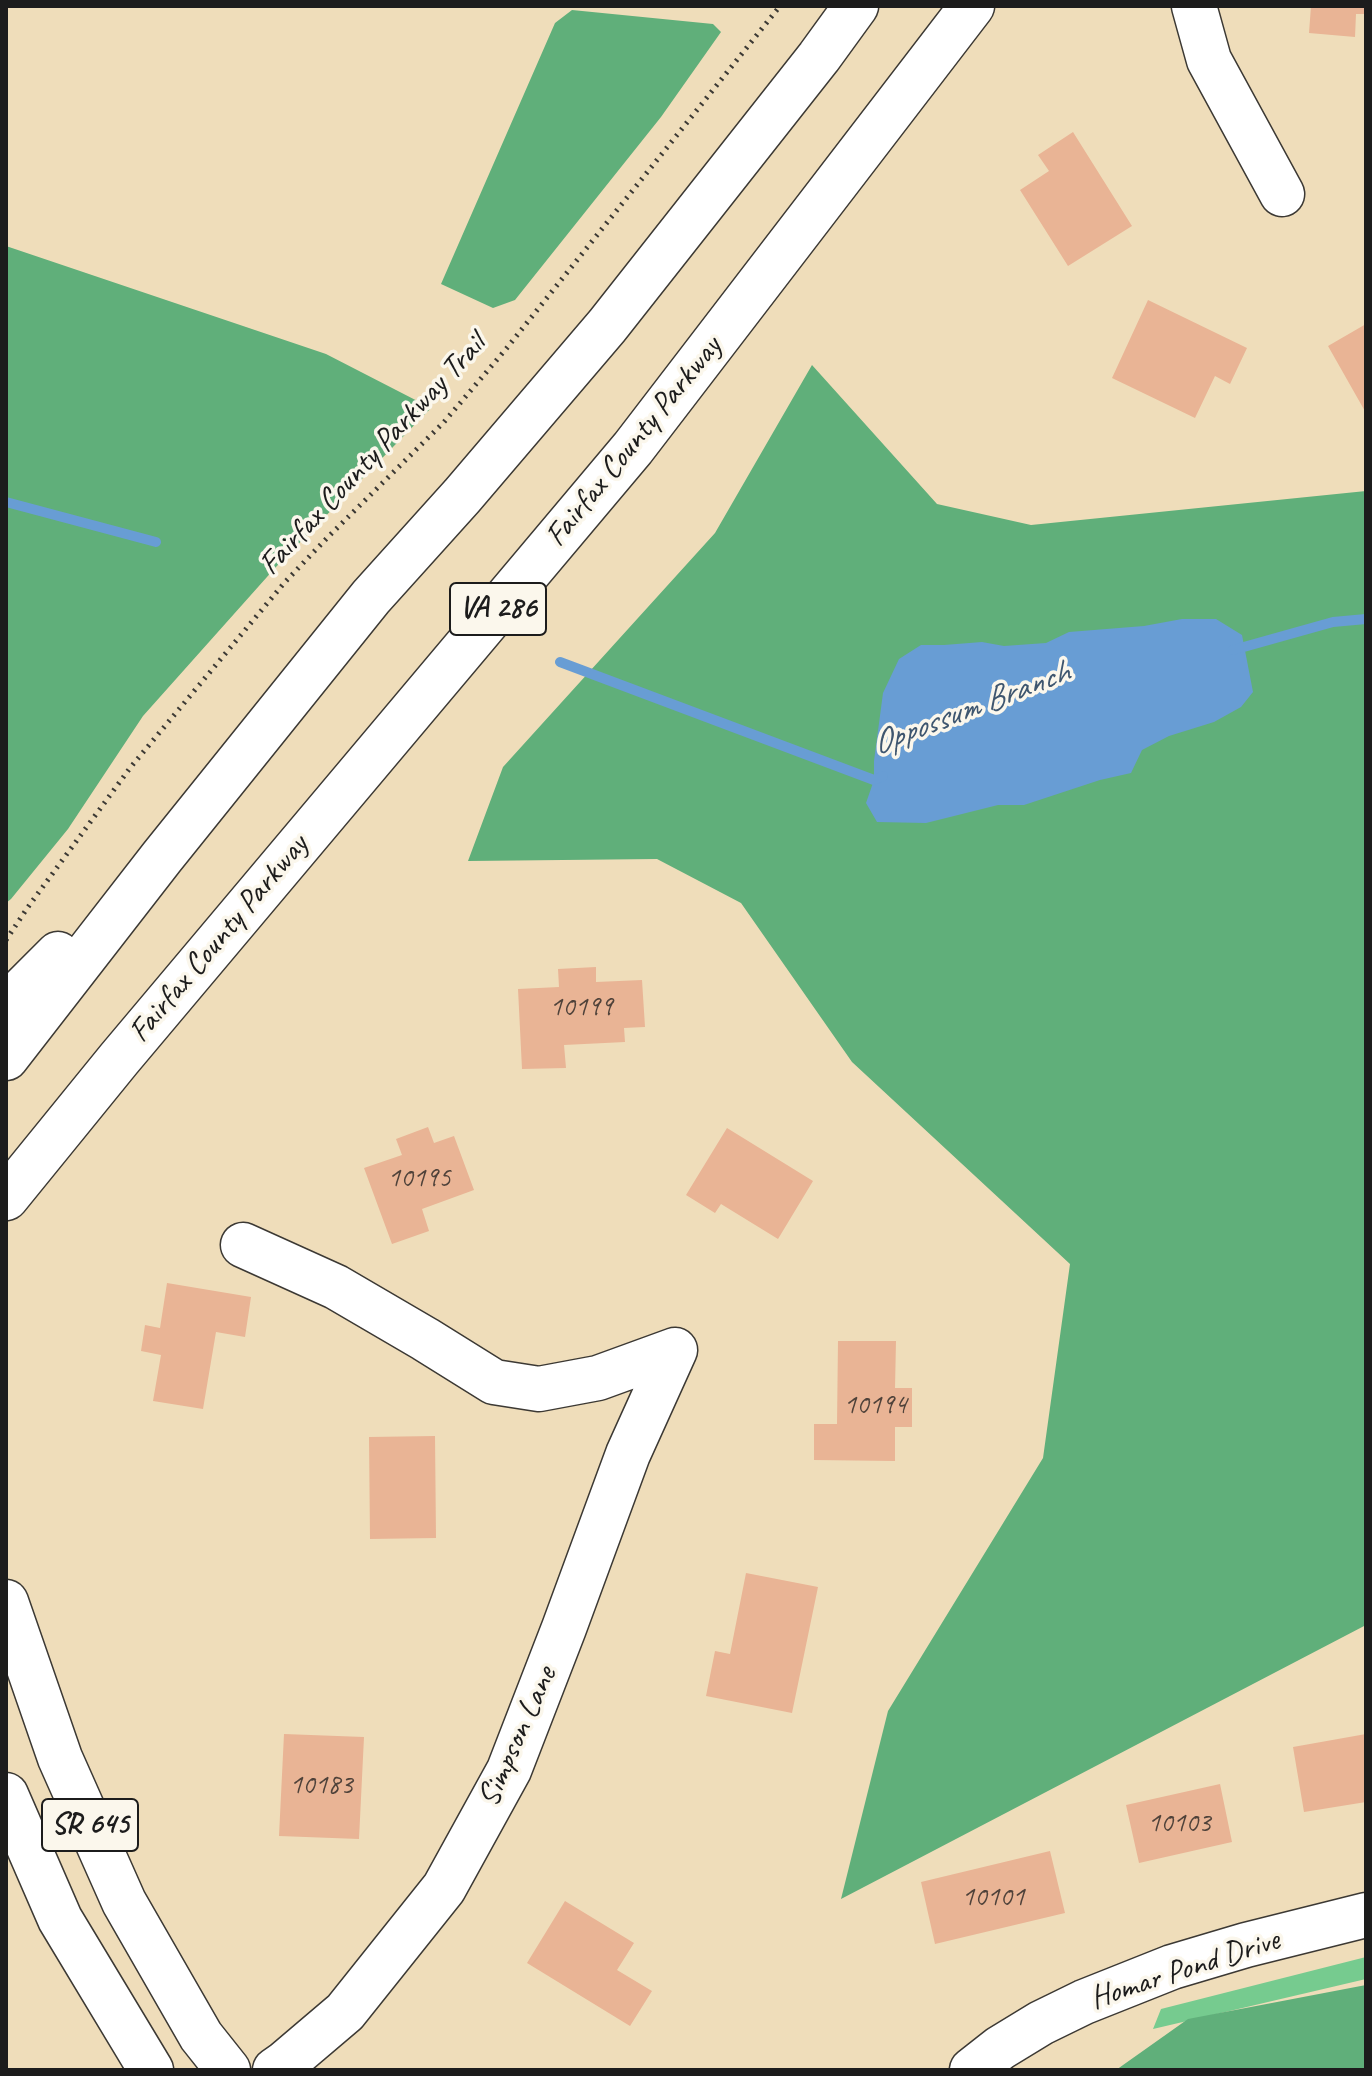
<!DOCTYPE html>
<html>
<head>
<meta charset="utf-8">
<style>
	body { margin:0 }
	#map { position:relative; width:1372px; height:2076px; overflow:hidden; background:#efddba; font-family:Caveat,sans-serif }
	canvas { display:block }
	.frame { position:absolute; inset:0; border:8px solid #1c1c1c; pointer-events:none }
</style>
</head>
<body>
<div id="map">
<canvas width="1372" height="2076"></canvas>
<div class="frame"></div>
</div>
<script>
const context = document.querySelector('canvas').getContext('2d');
context.lineJoin = 'round';
function paint(path, color) { context.fillStyle = color; context.fill(path, 'evenodd'); }
const poly = rows => new Path2D(rows.map(r => 'M' + r).join(''));
function strokePath(path, color, width, dash) { context.strokeStyle = color; context.lineWidth = width; context.lineCap = dash ? 'butt' : 'round'; context.setLineDash(dash || []); context.stroke(path); }
function label(font, color, halo, rows, align = 'center') {
  context.font = font + ' Caveat,sans-serif'; context.lineWidth = 7; context.setLineDash([]); context.textBaseline = 'middle'; context.strokeStyle = halo; context.fillStyle = color; for (const [text, x, y, turn = 0] of rows) {
    context.save(); context.translate(x, y); context.rotate((+turn || 0) * Math.PI / 180); context.textAlign = isNaN(turn) ? turn : align; if (halo) context.strokeText(text, 0, 0); context.fillText(text, 0, 0); context.restore();
  }
}
const green = poly([
	[1366,1957,1366,1979,1153,2029,1161,2009]
]);
const forest = poly([
	[572,10,713,24,721,32,661,117,515,300,493,308,441,284,555,23],
	[6,246,326,354,431,408,275,568,143,716,68,829,11,899,6,903],
	[812,365,937,504,1031,525,1366,491,1366,1625,841,1899,888,1711,1043,1458,1070,1264,852,1062,741,903,657,859,468,861,503,767,715,533],
	[1366,1985,1366,2070,1116,2070,1188,2019]
]);
const water = poly([
	[1182,619,1216,619,1242,635,1253,692,1241,707,1214,722,1169,736,1142,750,1131,773,1100,780,1024,805,998,805,926,823,877,822,866,803,874,780,874,761,883,693,899,659,921,645,944,645,982,642,1004,646,1046,643,1069,632,1144,626]
]);
const stream = poly([
	[6,502,156,542],
	[1233,650,1333,622,1366,619],
	[560,662,874,780,883,776]
]);
const building = poly([
	[1311,6,1366,6,1366,14,1356,14,1355,37,1309,33],
	[1073,132,1132,226,1068,266,1020,190,1049,171,1038,155],
	[1148,300,1247,348,1230,384,1215,376,1195,418,1112,378],
	[1366,324,1366,413,1328,346],
	[596,967,596,982,642,980,645,1027,624,1028,625,1042,564,1045,566,1068,522,1069,518,989,559,987,558,969],
	[428,1127,434,1143,454,1136,474,1190,422,1209,429,1231,392,1244,364,1168,402,1155,396,1139],
	[727,1128,813,1181,778,1239,721,1204,715,1213,686,1195],
	[167,1283,251,1297,245,1337,216,1332,203,1409,153,1401,161,1355,141,1351,145,1325,160,1328],
	[838,1341,896,1341,895,1388,912,1388,912,1427,895,1427,895,1461,814,1460,814,1424,837,1424],
	[435,1436,436,1538,370,1539,369,1437],
	[746,1573,818,1587,792,1713,706,1696,715,1651,730,1654],
	[284,1734,364,1737,359,1839,279,1836],
	[1366,1734,1366,1802,1304,1812,1293,1747],
	[1220,1784,1232,1842,1139,1863,1126,1805],
	[1050,1851,1065,1913,935,1944,921,1882],
	[565,1901,634,1943,617,1970,652,1991,630,2026,527,1963]
]);
const path = poly([
	[6,940,28,907,130,768,285,582,328,537,444,422,506,349,780,6]
]);
const minor = poly([
	[1194,6,1209,60,1282,194],
	[243,1245,336,1287,425,1339,494,1382,539,1389,598,1378,675,1350],
	[275,2070,285,2063,345,2012,444,1888,509,1770,564,1628,628,1454,675,1350],
	[972,2070,1000,2048,1041,2023,1084,2002,1172,1967,1246,1945,1366,1915]
]);
const major = poly([
	[6,1602,60,1758,124,1902,201,2036,228,2070],
	[6,1795,60,1919,151,2070]
]);
const highway = poly([
	[6,1006,58,954],
	[6,1058,162,857,371,597,462,496,607,326,819,57,856,6],
	[6,1198,119,1059,633,448,972,6]
]);
const numberNames = [
	["10199",581,1008],
	["10195",419,1179],
	["10194",875,1406],
	["10183",321,1786],
	["10103",1179,1824],
	["10101",993,1898]
];
const shields = [
	[498,609,96],
	[90,1825,96]
];
const shieldNames = [
	["VA 286",498,609],
	["SR 645",90,1825]
];
const streetNames = [
	["Fairfax County Parkway",634,442,-51],
	["Fairfax County Parkway Trail",373,455,-47],
	["Fairfax County Parkway",219,939,-50],
	["Simpson Lane",518,1737,-66],
	["Homar Pond Drive",1185,1970,-18]
];
const waterNames = [
	["Oppossum Branch",971,709,-21]
];
paint(green, '#76cb8f');
paint(forest, '#60af7a');
paint(water, '#689dd4');
strokePath(stream, '#689dd4', 10);
paint(building, '#e9b495');
strokePath(minor, '#3c3934', 47);
strokePath(major, '#3c3934', 47);
strokePath(highway, '#3c3934', 47);
strokePath(path, '#3c3934', 5, [2, 6]);
strokePath(minor, '#fff', 44);
strokePath(major, '#fff', 44);
strokePath(highway, '#fff', 44);
label('28px', '#4f423a', null, numberNames);
for (const [x, y, w] of shields) { const box = new Path2D(); box.roundRect(x - w / 2, y - 26, w, 52, 6); context.fillStyle = '#fbf7ec'; context.fill(box); strokePath(box, '#1c1c1c', 2); }
label('bold 30px', '#1c1c1c', null, shieldNames);
label('32px', '#1c1c1c', '#fbf7ec', streetNames);
label('italic 34px', '#3e566f', '#fbf7ec', waterNames);
</script>
</body>
</html>
